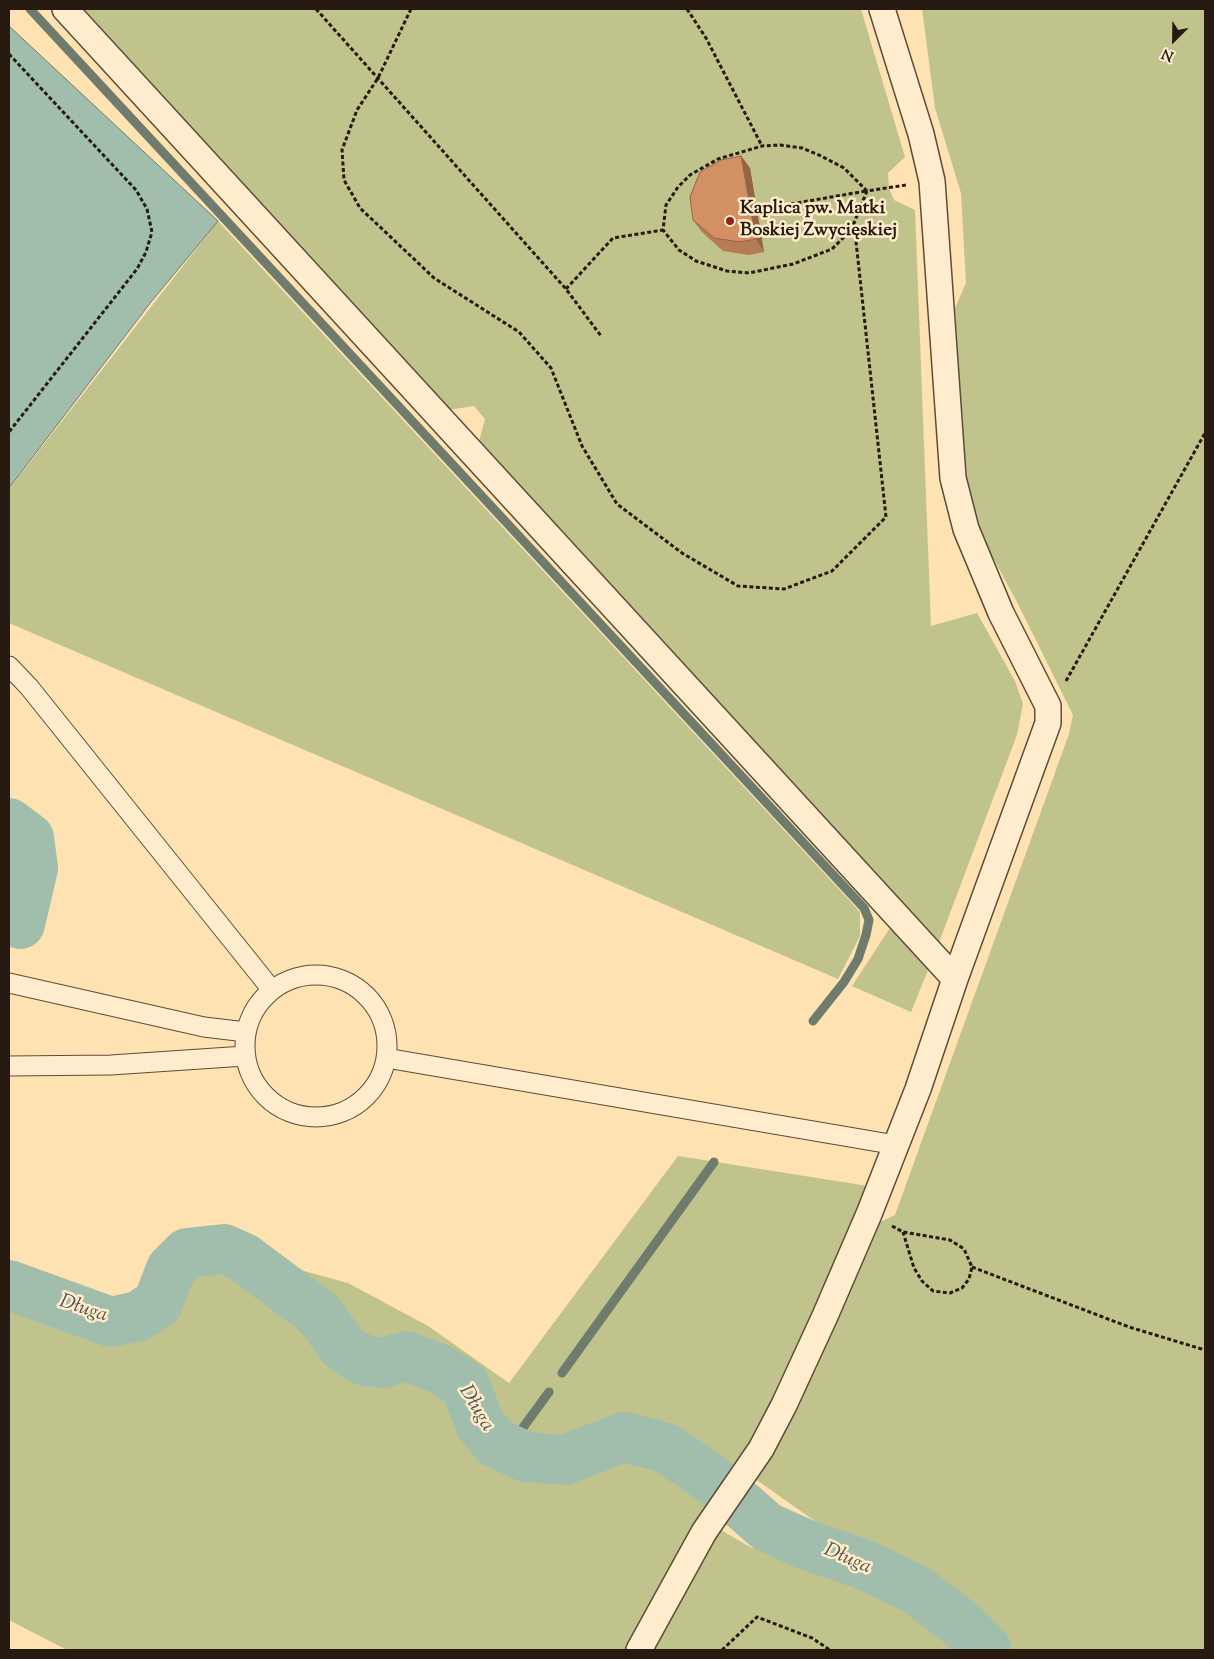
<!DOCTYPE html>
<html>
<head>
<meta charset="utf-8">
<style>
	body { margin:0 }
	#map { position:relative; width:1214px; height:1659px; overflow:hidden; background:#fee2b1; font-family:"Sorts Mill Goudy",serif }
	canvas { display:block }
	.frame { position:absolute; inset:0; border:10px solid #261a11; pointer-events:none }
	.north { position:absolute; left:1149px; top:15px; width:50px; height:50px; -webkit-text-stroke:4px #feeccc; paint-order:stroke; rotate:203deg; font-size:14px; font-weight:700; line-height:20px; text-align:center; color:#261a11 }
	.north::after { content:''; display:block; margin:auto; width:18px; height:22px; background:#261a11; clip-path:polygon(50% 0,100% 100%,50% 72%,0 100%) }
</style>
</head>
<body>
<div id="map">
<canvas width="1214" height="1659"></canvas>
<div class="frame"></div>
<div class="north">N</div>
</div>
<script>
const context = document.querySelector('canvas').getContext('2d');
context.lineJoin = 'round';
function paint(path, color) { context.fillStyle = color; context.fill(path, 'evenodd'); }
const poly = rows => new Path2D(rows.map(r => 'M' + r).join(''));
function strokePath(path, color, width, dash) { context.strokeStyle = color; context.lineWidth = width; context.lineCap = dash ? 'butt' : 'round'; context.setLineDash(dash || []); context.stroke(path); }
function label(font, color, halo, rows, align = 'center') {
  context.font = font + ' "Sorts Mill Goudy",serif'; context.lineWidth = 5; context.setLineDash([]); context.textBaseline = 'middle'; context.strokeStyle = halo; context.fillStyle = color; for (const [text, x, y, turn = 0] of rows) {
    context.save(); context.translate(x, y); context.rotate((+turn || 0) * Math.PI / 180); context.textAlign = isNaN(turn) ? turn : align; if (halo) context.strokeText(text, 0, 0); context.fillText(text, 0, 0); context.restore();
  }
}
const green = poly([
	[83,9,861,9,905,157,888,173,889,188,894,200,915,210,931,626,977,613,1015,681,1023,704,1017,735,938,945,478,445,485,419,474,406,448,410],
	[922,9,1205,9,1205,1650,1004,1650,912,1562,878,1544,826,1529,754,1478,878,1223,895,1215,1069,734,1073,715,1017,602,979,532,964,472,955,308,966,283,961,193,935,108],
	[218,221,860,912,860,936,838,979,9,623,9,489],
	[890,928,928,970,911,1012,852,986],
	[678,1156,868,1186,834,1273,739,1471,651,1431,628,1424,582,1433,545,1444,519,1442,498,1428,486,1411,478,1387,444,1357,397,1343,375,1347,358,1341,320,1296,282,1265,348,1283,428,1326,509,1383],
	[201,1265,222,1267,260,1288,300,1321,346,1367,370,1377,424,1379,444,1387,457,1401,468,1435,493,1460,509,1468,542,1475,577,1472,634,1453,664,1462,695,1482,712,1503,627,1650,67,1650,9,1620,9,1303,67,1329,111,1339,140,1334,167,1315,183,1275],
	[719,1529,752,1548,852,1566,910,1599,948,1632,966,1650,650,1650]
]);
const water = poly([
	[9,26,218,221,151,302,9,488,9,26]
]);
const stream = poly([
	[30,9,864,908,869,920,866,935,858,959,844,982,813,1021],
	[562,1373,714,1162],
	[508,1448,549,1392]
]);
const river = poly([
	[9,823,29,838,33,868,20,924],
	[9,1285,111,1322,139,1316,158,1303,171,1269,187,1253,224,1249,244,1258,319,1314,343,1347,364,1361,383,1363,406,1356,440,1369,465,1385,480,1424,496,1443,526,1457,564,1460,624,1437,666,1448,713,1480,767,1527,807,1545,865,1565,915,1589,960,1623,987,1650]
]);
const path = poly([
	[316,9,566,289,601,336],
	[411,9,378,78,357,110,342,150,344,180,360,208,434,278,519,332,551,368,582,446,617,504,682,553,738,586,784,589,832,571,886,517,854,223],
	[687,9,706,38,762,146],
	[9,54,136,190,147,209,152,232,146,252,137,269,9,432],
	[867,191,844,168,821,156,802,148,780,145,762,146,718,159,690,175,678,187,666,205,663,230,679,250,696,261,727,271,749,273,793,264,832,249,845,236,854,223,867,191,906,185],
	[791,204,866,191],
	[566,289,613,238,663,230],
	[1066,681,1205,433],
	[892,1226,903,1232,950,1240,964,1249,972,1267,969,1279,962,1288,950,1293,933,1291,922,1281,914,1268,903,1232],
	[972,1267,1129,1327,1205,1350],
	[722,1650,757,1617,812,1638,830,1650]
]);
const pedestrian = poly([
	[9,666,29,687,272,990],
	'245 1046a71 71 0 1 1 142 0a71 71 0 1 1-142 0Z',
	[9,983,204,1027,246,1032],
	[386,1058,896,1145],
	[9,1066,111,1065,245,1056]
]);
const minor = poly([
	[65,9,955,979],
	[639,1650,704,1532,761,1449,784,1405,825,1316,869,1214,918,1089,955,979,1048,723,1048,706,1001,613,966,529,953,478,932,181,921,134,882,9]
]);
const wall = poly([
	[741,156,750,168,764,252,749,255,723,251,702,232,693,220]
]);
const shadedWall = poly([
	[741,156,750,168,764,252,756,239]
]);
const building = poly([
	[741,156,756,239,740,242,714,238,693,220,690,197,700,172,721,160,741,156]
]);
const markers = [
	[730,221,5,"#8f2418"]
];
const poiNames = [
	["Kaplica pw. Matki",740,210],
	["Boskiej Zwycięskiej",740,232]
];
const waterNames = [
	["Długa",83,1310,18],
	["Długa",475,1409,59],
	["Długa",847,1560,23]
];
paint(green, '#c0c38c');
paint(water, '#a0beab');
strokePath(water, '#6f7c6d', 1);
strokePath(stream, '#6f7c6d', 9);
strokePath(river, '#a0beab', 50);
strokePath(pedestrian, '#5c4c39', 21);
strokePath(minor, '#5c4c39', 28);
strokePath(path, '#261a11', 3, [4, 2.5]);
strokePath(pedestrian, '#feeccc', 19);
strokePath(minor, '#feeccc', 25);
paint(wall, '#b57c55');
paint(shadedWall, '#936545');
paint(building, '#d29063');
strokePath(building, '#936545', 1);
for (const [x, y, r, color] of markers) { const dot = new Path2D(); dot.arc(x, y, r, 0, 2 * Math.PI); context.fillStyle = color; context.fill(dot); strokePath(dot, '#feeccc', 2); }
label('bold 19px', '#261a11', '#feeccc', poiNames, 'left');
label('italic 20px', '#515347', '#feeccc', waterNames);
</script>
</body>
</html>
